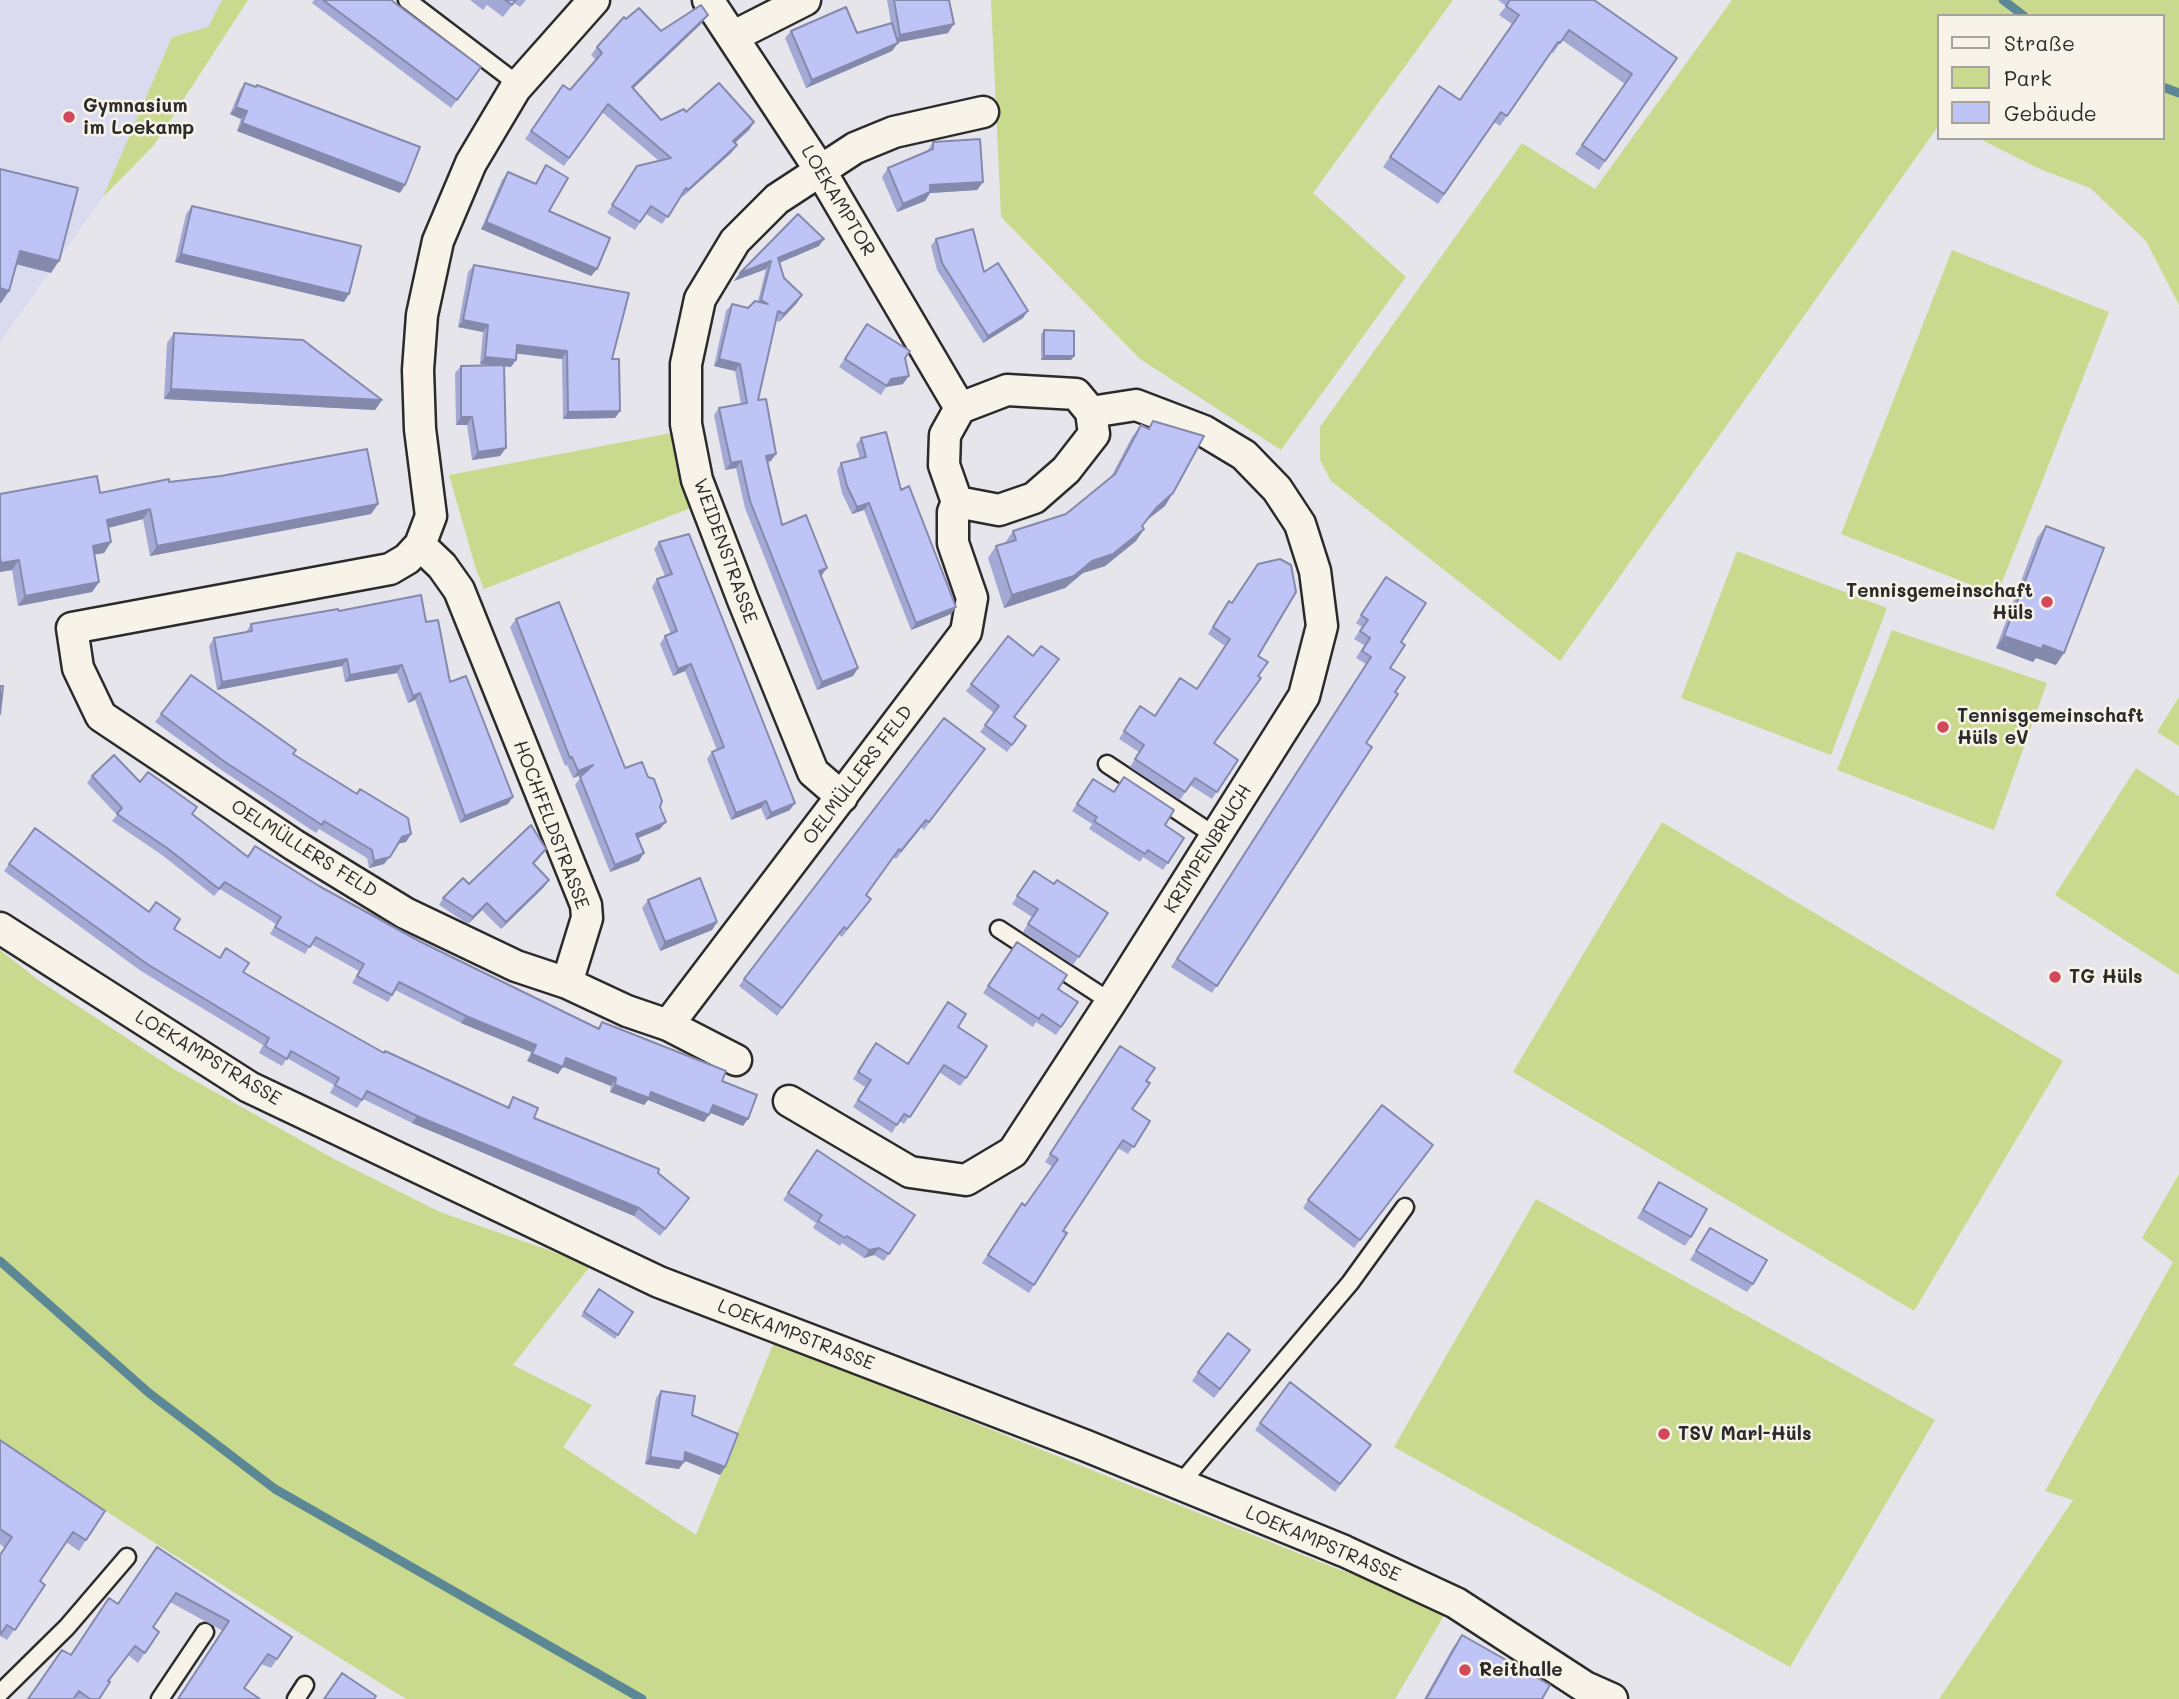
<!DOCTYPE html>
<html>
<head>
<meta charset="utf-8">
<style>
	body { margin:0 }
	#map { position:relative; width:2179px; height:1699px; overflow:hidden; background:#e6e5ec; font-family:Mali,sans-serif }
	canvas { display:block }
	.legend { position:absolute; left:1937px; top:14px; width:228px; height:126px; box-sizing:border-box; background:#f7f3e8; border:2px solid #a5a39c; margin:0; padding:9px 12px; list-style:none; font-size:21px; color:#2b2b2b }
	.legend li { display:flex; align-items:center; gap:14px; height:35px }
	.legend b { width:35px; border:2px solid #a5a39c }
</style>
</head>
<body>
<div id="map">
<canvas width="2179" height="1699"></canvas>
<ul class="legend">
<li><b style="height:9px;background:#f7f3e8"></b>Straße</li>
<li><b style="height:19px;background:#c9da8f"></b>Park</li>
<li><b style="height:19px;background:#bec4f6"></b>Gebäude</li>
</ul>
</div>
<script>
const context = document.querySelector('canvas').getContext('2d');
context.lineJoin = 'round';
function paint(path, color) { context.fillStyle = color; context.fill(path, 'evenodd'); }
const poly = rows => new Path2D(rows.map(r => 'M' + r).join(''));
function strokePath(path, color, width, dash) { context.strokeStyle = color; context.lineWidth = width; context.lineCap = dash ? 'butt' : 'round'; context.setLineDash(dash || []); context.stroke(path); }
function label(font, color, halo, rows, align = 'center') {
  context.font = font + ' Mali,sans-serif'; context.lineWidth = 5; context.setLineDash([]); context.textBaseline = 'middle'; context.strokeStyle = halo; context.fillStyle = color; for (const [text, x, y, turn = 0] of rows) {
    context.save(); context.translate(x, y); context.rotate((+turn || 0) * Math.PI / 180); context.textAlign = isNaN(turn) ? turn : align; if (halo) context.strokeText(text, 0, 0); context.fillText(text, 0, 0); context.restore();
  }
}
const built = poly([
	[0,0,222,0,208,27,172,37,103,197,0,342]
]);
const green = poly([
	[222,0,248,0,154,145,103,197,172,37,208,27],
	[991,0,1453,0,1313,193,1406,277,1281,450,1140,359,1001,217],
	[1732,0,2179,0,2179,305,2146,241,2090,188,2040,169,1978,138,2163,138,2163,16,1939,16,1939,125,1560,661,1331,481,1320,460,1320,427,1522,143,1595,189],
	[1952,250,2109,312,1997,595,1841,534],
	[671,433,693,507,484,589,476,569,449,475],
	[1737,551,1887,608,1831,755,1681,698],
	[1892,630,2047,683,1994,830,1837,770],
	[2179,697,2179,746,2157,732],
	[2136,768,2179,796,2179,975,2055,895],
	[1662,822,2063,1061,1914,1311,1513,1072],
	[0,950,41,982,174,1069,336,1160,440,1212,591,1265,513,1365,592,1405,563,1447,696,1535,774,1342,1335,1568,1449,1607,1395,1699,406,1699,158,1545,0,1442],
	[2179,1174,2179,1699,1939,1699,2073,1500,2045,1491,2173,1262,2142,1238],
	[1536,1199,1935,1420,1790,1667,1394,1447]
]);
const stream = poly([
	[2003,0,2024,16],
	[2163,87,2179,93],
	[0,1261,149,1393,275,1489,642,1699]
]);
const service = poly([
	[407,0,519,85],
	[1107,764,1217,837],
	[999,929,1111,1002],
	[1180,1484,1350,1283,1405,1207],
	[0,1693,67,1627,127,1557],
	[160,1699,205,1632],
	[296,1699,305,1685]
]);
const minor = poly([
	[708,0,820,170,960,408],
	[734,36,805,0],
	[1007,390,1076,394,1091,412,1094,434,1066,470,1034,498,999,510,957,502,944,465,945,435,960,408,1007,390],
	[420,545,442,566,459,590,586,905,587,918,567,983,627,1011,668,1025,736,1060],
	[842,797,813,772,743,600,697,480,686,424,686,364,700,299,735,241,777,199,855,148,894,132,983,112],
	[0,928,249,1087,659,1282,1084,1445,1344,1551,1456,1603,1585,1687,1612,1699],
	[567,983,516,966,405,913,294,845,101,716,78,668,72,628,390,569,407,559,420,545,431,516,420,429,418,370,422,315,438,241,471,163,515,89,594,0],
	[668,1025,966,632,972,598,953,543,953,512,957,502],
	[789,1101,910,1172,966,1180,1013,1152,1111,1002,1304,696,1322,626,1315,571,1300,524,1277,489,1244,455,1204,431,1136,405,1091,412]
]);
const wall = poly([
	[314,0,391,0,481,67,451,108,312,3],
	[470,0,526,0,520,7,514,3,503,17,487,5,483,10],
	[887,0,949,0,948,33,898,42,892,51,806,88,785,38,791,31,857,33,891,23],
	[1498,0,1594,0,1677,58,1599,170,1575,154,1625,84,1562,40,1553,53,1551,52,1500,126,1494,122,1438,204,1383,167,1439,86,1460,100,1512,24,1499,15,1506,6],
	[626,19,661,31,702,23,634,88,661,120,686,112,754,122,749,130,735,143,737,145,731,153,682,197,681,196,662,224,646,214,635,230,607,213,637,166,659,161,602,112,564,166,525,139,563,85,570,90,596,60,591,55,597,47],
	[245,83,400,193,237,131,241,119,230,114,240,90],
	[933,142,983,182,977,190,930,193,925,201,897,212,882,177,888,168,927,151],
	[546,165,549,211,597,269,591,276,481,229,502,180,508,172,535,184],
	[192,206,344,302,175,262,186,214],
	[798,214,819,246,779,263,784,278,797,303,779,322,776,320,758,400,771,461,768,462,782,525,822,575,820,576,858,668,853,676,817,690,745,508,736,468,725,470,714,415,719,408,741,404,735,371,714,366,726,311,732,304,748,308,758,301,766,269,734,281,740,273],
	[936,239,1023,318,983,343,937,270,931,246],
	[474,265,612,359,620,411,615,418,563,419,562,359,516,353,516,360,511,367,504,366,500,456,472,460,467,425,456,425,455,373,461,366,494,365,480,364,483,332,458,327,468,272],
	[867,324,905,358,903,384,886,387,881,395,839,367],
	[1044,330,1074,356,1071,360,1041,360,1041,334],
	[174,333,382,400,375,410,164,399,167,343],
	[1153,421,1165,506,1147,520,1142,527,1144,529,1136,541,1105,566,1083,573,1065,588,1004,608,988,558,996,546,1005,543,1013,531,1066,514,1111,477,1132,437,1141,425,1148,429],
	[861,438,901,490,956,607,951,614,911,630,864,510,852,514,842,493,837,470,841,463,860,459,856,445],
	[169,482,378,504,371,514,150,556,143,519,108,528,111,542,104,553,94,554,99,582,92,592,18,606,12,570,0,572,0,494,100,493],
	[2046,526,2056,665,2036,658,2033,662,1996,648,2037,538],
	[659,542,790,810,766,820,761,808,731,820,707,759,712,752,717,750,685,671,673,676,660,644,665,636,671,634,652,587,657,579,665,576,654,549],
	[1386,577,1401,642,1390,668,1395,692,1366,743,1372,747,1212,993,1171,967,1366,664,1356,658,1364,645,1354,639,1362,627,1356,623],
	[1224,608,1258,656,1214,743,1238,760,1212,799,1190,785,1180,800,1130,767,1139,752,1119,739,1140,706,1155,716,1197,689,1225,646,1208,634],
	[339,611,426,622,450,682,508,804,460,823,415,700,408,703,397,673,345,682,342,666,217,690,209,646,214,638,246,632,251,624],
	[516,619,625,768,660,829,638,838,639,861,610,872,575,785,583,774,573,778,567,765,565,766,510,627],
	[1008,636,1014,717,1026,726,1007,752,980,732,994,713,966,691],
	[191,675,293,754,411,834,406,842,397,844,384,864,369,868,367,858,319,829,316,833,220,769,155,722],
	[979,757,924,830,921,827,896,859,893,857,866,895,865,907,842,937,838,934,777,1016,739,986,744,979],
	[92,776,140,782,192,814,248,856,319,886,419,941,598,1028,602,1022,722,1081,743,1126,710,1112,704,1122,648,1100,644,1105,610,1092,611,1086,563,1066,558,1074,527,1061,531,1052,461,1023,395,990,388,1002,352,983,359,971,311,944,305,954,270,934,276,924,220,889,214,896,162,855,112,821,117,815,87,783],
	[1093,779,1184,838,1163,870,1143,857,1140,862,1089,829,1092,824,1072,811],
	[35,828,174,929,243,972,313,1013,384,1053,507,1107,513,1097,534,1118,658,1173,689,1198,660,1236,634,1216,412,1123,363,1099,357,1108,330,1093,334,1085,287,1058,282,1066,259,1053,263,1045,141,971,4,871],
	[541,856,534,864,544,887,501,929,482,910,468,924,439,905,443,898,469,884],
	[1034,871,1054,884,1108,913,1073,965,1023,932,1032,917,1012,904],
	[648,900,717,922,712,930,660,951,642,908],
	[1017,942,1058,989,1078,1002,1056,1035,1036,1022,1033,1027,983,993],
	[958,1027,966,1078,960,1086,939,1072,904,1124,899,1121,892,1133,853,1107,865,1087,853,1079,876,1043,908,1063],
	[1120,1046,1146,1081,1132,1109,1150,1121,1128,1154,1118,1148,1063,1231,1067,1233,1029,1293,982,1263,1022,1203,1025,1206,1053,1167,1045,1162],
	[817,1150,915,1215,884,1261,874,1255,864,1258,842,1243,840,1246,813,1228,816,1223,783,1200],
	[1427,1153,1354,1248,1303,1208,1308,1200],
	[1659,1182,1691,1237,1685,1246,1637,1218],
	[1710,1228,1753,1284,1747,1292,1690,1260],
	[599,1289,633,1312,615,1339,581,1316],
	[1244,1359,1214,1398,1192,1381,1198,1372],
	[1290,1382,1371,1445,1335,1492,1255,1430],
	[661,1391,692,1415,725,1467,720,1475,684,1460,679,1469,645,1464,656,1398],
	[0,1440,105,1511,79,1551,66,1542,40,1581,45,1585,7,1640,0,1636,5,1548,0,1544],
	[157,1547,292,1637,271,1668,261,1664,177,1699,223,1631,170,1602,153,1627,159,1632,138,1663,128,1655,109,1681,99,1699,28,1699,118,1604],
	[1462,1635,1542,1699,1424,1699,1452,1649]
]);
const shadedWall = poly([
	[708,15,702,23,627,94,632,87],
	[954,24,948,33,895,43,900,35],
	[898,43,892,51,806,88,812,80],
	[236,107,247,111,241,119,230,114],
	[754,122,749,130,728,149,733,141],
	[242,123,405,185,400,193,237,131],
	[737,145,731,153,682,197,688,190],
	[983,182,977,190,930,193,925,201,897,212,903,204,930,185],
	[486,222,597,269,591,276,481,229],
	[824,239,819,246,772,266,778,258],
	[20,251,59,261,51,273,11,263],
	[181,254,349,294,344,302,175,262],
	[771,261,766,269,734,281,740,273],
	[0,288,9,291,1,303,0,303],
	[802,295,797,303,779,322,784,314],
	[1028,311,1023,318,983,343,988,336],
	[463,320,488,325,483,332,458,327],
	[517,345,567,351,562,359,512,353],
	[1044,356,1074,356,1071,360,1041,360],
	[485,357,516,360,511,367,480,364],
	[719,359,740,364,735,371,714,366],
	[909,376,903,384,886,387,891,379],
	[171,389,382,400,375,410,164,399],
	[620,411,615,418,563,419,568,412],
	[461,417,472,417,467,425,456,425],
	[506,448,500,456,472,460,478,452],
	[776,454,771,461,761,463,766,456],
	[741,461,736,468,725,470,731,463],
	[1173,493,1165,506,1147,520,1135,536,1144,529,1136,541,1105,566,1083,573,1065,588,1004,608,1012,595,1092,561],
	[869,503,864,510,852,514,857,507],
	[378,504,371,514,150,556,157,546],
	[150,509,143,519,100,530,107,520],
	[111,542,104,553,86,556,93,546],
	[19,560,12,570,0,572,0,564,1,563],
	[827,568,822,575,813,578,819,571],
	[99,582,92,592,18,606,25,596],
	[956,607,951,614,911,630,916,623],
	[2004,636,2043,645,2064,653,2056,665,2036,658,2033,662,1996,648],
	[347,659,342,666,217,690,222,682],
	[691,664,685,671,673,676,678,669],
	[402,665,397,673,345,682,350,675],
	[858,668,853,676,817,690,822,682],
	[420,693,415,700,408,703,413,696],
	[593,765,587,773,573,778,578,771],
	[513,797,508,804,460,823,465,816],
	[766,801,761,808,731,820,736,813],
	[795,803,790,810,766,820,771,813],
	[666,822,660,829,631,841,636,834],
	[411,834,406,842,396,844,402,837],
	[644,853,639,861,610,872,615,865],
	[390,857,384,864,369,868,374,861],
	[549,880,544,887,501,929,506,922],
	[487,903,482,910,468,924,473,917],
	[717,922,712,930,660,951,665,942],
	[466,1016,536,1045,531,1052,461,1023],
	[532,1054,563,1067,558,1074,527,1061],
	[566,1058,616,1078,611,1086,561,1066],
	[615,1085,651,1092,709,1115,704,1122,648,1100,644,1105,610,1092],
	[713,1105,748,1119,743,1126,708,1112],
	[417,1116,639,1208,634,1216,412,1123],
	[879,1248,874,1255,864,1258,869,1250],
	[685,1452,725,1467,720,1475,680,1459],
	[650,1457,684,1462,679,1469,645,1464]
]);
const building = poly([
	[323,0,391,0,481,67,457,100,323,0],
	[505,0,516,0,512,5,505,0],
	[894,0,949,0,954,24,900,35,894,0],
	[1510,0,1594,0,1677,58,1605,161,1582,145,1632,74,1569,30,1560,43,1558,42,1507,116,1501,112,1444,194,1390,157,1439,86,1460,100,1519,15,1506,6,1510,0],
	[701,5,708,15,632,87,661,120,684,109,686,112,719,83,754,122,733,141,737,145,688,190,686,188,668,217,651,206,640,222,612,205,637,166,671,158,608,104,569,158,531,131,563,85,570,90,602,53,597,47,624,17,626,19,639,8,661,31,701,5],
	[846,7,857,33,892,23,898,43,812,80,791,31,846,7],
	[245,83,256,87,257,85,420,147,405,185,242,123,247,111,236,107,245,83],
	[980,139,983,182,930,185,930,192,903,204,888,168,933,149,933,142,980,139],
	[546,165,568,178,549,211,610,238,597,269,486,222,508,172,536,184,546,165],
	[0,169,78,188,59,261,20,251,9,291,0,288,0,169],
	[192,206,361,246,349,294,181,254,192,206],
	[798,214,824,239,778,258,784,278,802,295,784,314,778,311,758,400,766,399,776,454,766,456,782,525,806,515,827,568,819,571,858,668,822,682,750,501,741,461,731,463,719,408,747,403,740,364,719,359,732,304,748,308,755,301,768,304,761,300,771,261,740,273,798,214],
	[973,229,984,272,998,263,1028,311,988,336,942,263,936,239,973,229],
	[474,265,629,293,612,359,619,359,620,411,568,412,567,351,517,345,516,360,485,357,488,325,463,320,474,265],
	[867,324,910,351,905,358,909,376,891,379,887,386,845,359,867,324],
	[1044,330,1074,331,1074,356,1044,356,1044,330],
	[174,333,303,340,382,400,171,389,174,333],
	[504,365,506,448,478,452,472,417,461,417,461,366,504,365],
	[1153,421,1204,436,1173,493,1156,508,1142,526,1144,529,1113,554,1092,561,1074,576,1012,595,996,546,1016,540,1013,531,1066,514,1115,474,1141,425,1149,429,1153,421],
	[886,432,901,490,909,486,956,607,916,623,869,503,857,507,847,486,841,463,866,457,861,438,886,432],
	[367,449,378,504,157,546,150,509,107,520,111,542,93,546,99,582,25,596,19,560,1,563,0,556,0,494,97,476,100,493,169,479,169,482,221,476,367,449],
	[2046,526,2104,548,2064,653,2043,645,2042,649,2004,636,2046,526],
	[689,534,795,803,771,813,766,801,736,813,712,752,724,747,691,664,678,669,665,636,677,631,657,579,672,574,659,542,689,534],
	[1280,559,1291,565,1296,592,1258,656,1268,662,1258,676,1261,678,1214,743,1238,760,1217,792,1195,778,1185,792,1135,759,1144,745,1124,731,1140,706,1155,716,1180,678,1197,689,1230,639,1213,627,1229,601,1232,603,1258,564,1280,559],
	[1386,577,1426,603,1401,642,1405,645,1390,668,1405,677,1395,692,1398,694,1366,743,1372,747,1217,986,1177,959,1371,657,1362,651,1370,638,1360,631,1368,620,1361,615,1386,577],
	[421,595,426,622,438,620,450,682,466,676,513,797,465,816,420,693,413,696,402,665,350,675,347,659,222,682,214,638,252,631,251,624,338,609,339,611,421,595],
	[559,602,625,768,642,762,648,777,654,779,662,801,660,807,666,822,636,834,644,853,615,865,580,777,593,765,578,771,572,757,570,758,516,619,559,602],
	[1008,636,1033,656,1041,646,1059,659,1014,717,1026,726,1012,745,985,725,999,706,971,684,1008,636],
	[191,675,296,750,293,754,357,794,360,789,408,818,411,834,402,837,390,857,374,861,372,850,324,821,322,825,225,762,161,714,191,675],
	[0,686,3,686,0,714,0,686],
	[944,718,985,749,929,822,926,820,901,851,899,849,866,895,871,899,847,929,844,927,782,1008,744,979,944,718],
	[114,755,140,782,148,772,197,807,192,814,248,857,255,846,319,886,419,941,599,1029,602,1022,726,1071,722,1081,757,1095,748,1119,713,1105,709,1115,651,1092,649,1098,615,1085,616,1078,566,1058,563,1067,532,1054,536,1045,466,1016,399,982,392,995,357,976,364,964,316,937,310,947,275,927,281,917,225,882,219,889,167,848,117,814,122,808,92,776,114,755],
	[1124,777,1174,810,1165,825,1184,838,1168,863,1148,850,1145,854,1120,838,1094,821,1097,817,1077,804,1093,779,1114,792,1124,777],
	[531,825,546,849,533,863,549,880,506,922,487,903,473,917,443,898,463,878,469,884,531,825],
	[35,828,149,912,156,902,180,919,174,929,220,958,226,948,249,963,243,972,313,1013,384,1053,385,1051,509,1108,513,1097,538,1108,534,1118,659,1169,658,1173,689,1198,665,1229,639,1208,417,1116,367,1091,362,1100,335,1085,339,1078,291,1051,287,1059,265,1046,269,1038,147,964,9,864,35,828],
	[1034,871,1054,884,1057,880,1108,913,1079,957,1028,924,1038,909,1017,896,1034,871],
	[700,878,717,922,665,942,648,900,700,878],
	[1017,942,1067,975,1058,989,1078,1002,1061,1027,1042,1014,1039,1019,988,986,1017,942],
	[948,1002,966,1014,958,1027,987,1046,966,1078,944,1065,910,1117,904,1114,897,1125,858,1100,871,1080,858,1072,876,1043,908,1064,948,1002],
	[1120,1046,1155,1068,1146,1081,1150,1083,1132,1109,1150,1121,1134,1147,1123,1140,1063,1231,1067,1233,1034,1285,988,1255,1022,1203,1025,1206,1058,1159,1050,1154,1120,1046],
	[1382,1105,1433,1145,1360,1240,1308,1200,1382,1105],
	[817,1150,915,1215,889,1254,879,1248,869,1250,847,1236,845,1238,818,1221,822,1215,788,1193,817,1150],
	[1659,1182,1707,1209,1691,1237,1643,1210,1659,1182],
	[1710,1228,1767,1260,1753,1284,1696,1251,1710,1228],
	[599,1289,633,1312,618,1335,584,1312,599,1289],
	[1228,1333,1250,1350,1220,1389,1198,1372,1228,1333],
	[1290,1382,1371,1445,1340,1484,1260,1423,1290,1382],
	[661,1391,695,1396,692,1415,738,1434,725,1467,685,1452,684,1462,650,1457,661,1391],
	[0,1440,105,1511,86,1540,73,1532,40,1581,45,1585,15,1630,7,1625,0,1635,0,1555,12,1537,0,1529,0,1440],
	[157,1547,292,1637,277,1659,268,1654,244,1688,260,1699,178,1699,229,1621,176,1593,153,1627,159,1632,145,1653,135,1646,108,1681,110,1682,99,1699,90,1699,79,1691,73,1699,28,1699,62,1650,71,1655,109,1598,118,1604,157,1547],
	[1462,1635,1550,1685,1542,1699,1426,1699,1462,1635],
	[342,1673,376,1696,374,1699,324,1699,342,1673]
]);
const markers = [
	[69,117,7,"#d1495b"],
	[2047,602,7,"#d1495b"],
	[1943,727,7,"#d1495b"],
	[2055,977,7,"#d1495b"],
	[1664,1434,7,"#d1495b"],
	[1465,1670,7,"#d1495b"]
];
const poiNames = [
	["Gymnasium",83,106],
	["im Loekamp",83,128],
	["Tennisgemeinschaft",2033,591,"right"],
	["Hüls",2033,613,"right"],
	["Tennisgemeinschaft",1957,716],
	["Hüls eV",1957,738],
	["TG Hüls",2069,977],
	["TSV Marl-Hüls",1678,1434],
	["Reithalle",1479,1670]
];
const streetNames = [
	["LOEKAMPTOR",838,201,59],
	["WEIDENSTRASSE",725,551,70],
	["OELMÜLLERS FELD",858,775,-53],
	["HOCHFELDSTRASSE",551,825,69],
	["OELMÜLLERS FELD",304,849,32],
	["KRIMPENBRUCH",1208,849,-58],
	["LOEKAMPSTRASSE",208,1058,31],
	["LOEKAMPSTRASSE",796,1335,21],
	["LOEKAMPSTRASSE",1323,1544,23]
];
paint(built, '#dadbef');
paint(green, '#c9da8f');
strokePath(stream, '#5c8895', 9);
strokePath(service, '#2b2b2b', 21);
strokePath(minor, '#2b2b2b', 35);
strokePath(service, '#f7f3e8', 16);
strokePath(minor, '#f7f3e8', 30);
paint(wall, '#a3a9d4');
paint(shadedWall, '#8589ac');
paint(building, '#bec4f6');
strokePath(building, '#8589ac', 2);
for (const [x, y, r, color] of markers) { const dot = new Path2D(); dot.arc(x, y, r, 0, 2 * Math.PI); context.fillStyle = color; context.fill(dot); strokePath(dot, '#f7f3e8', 2.5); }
label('bold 19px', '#2b2b2b', '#f7f3e8', poiNames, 'left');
label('19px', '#2b2b2b', '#f7f3e8', streetNames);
</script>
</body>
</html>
